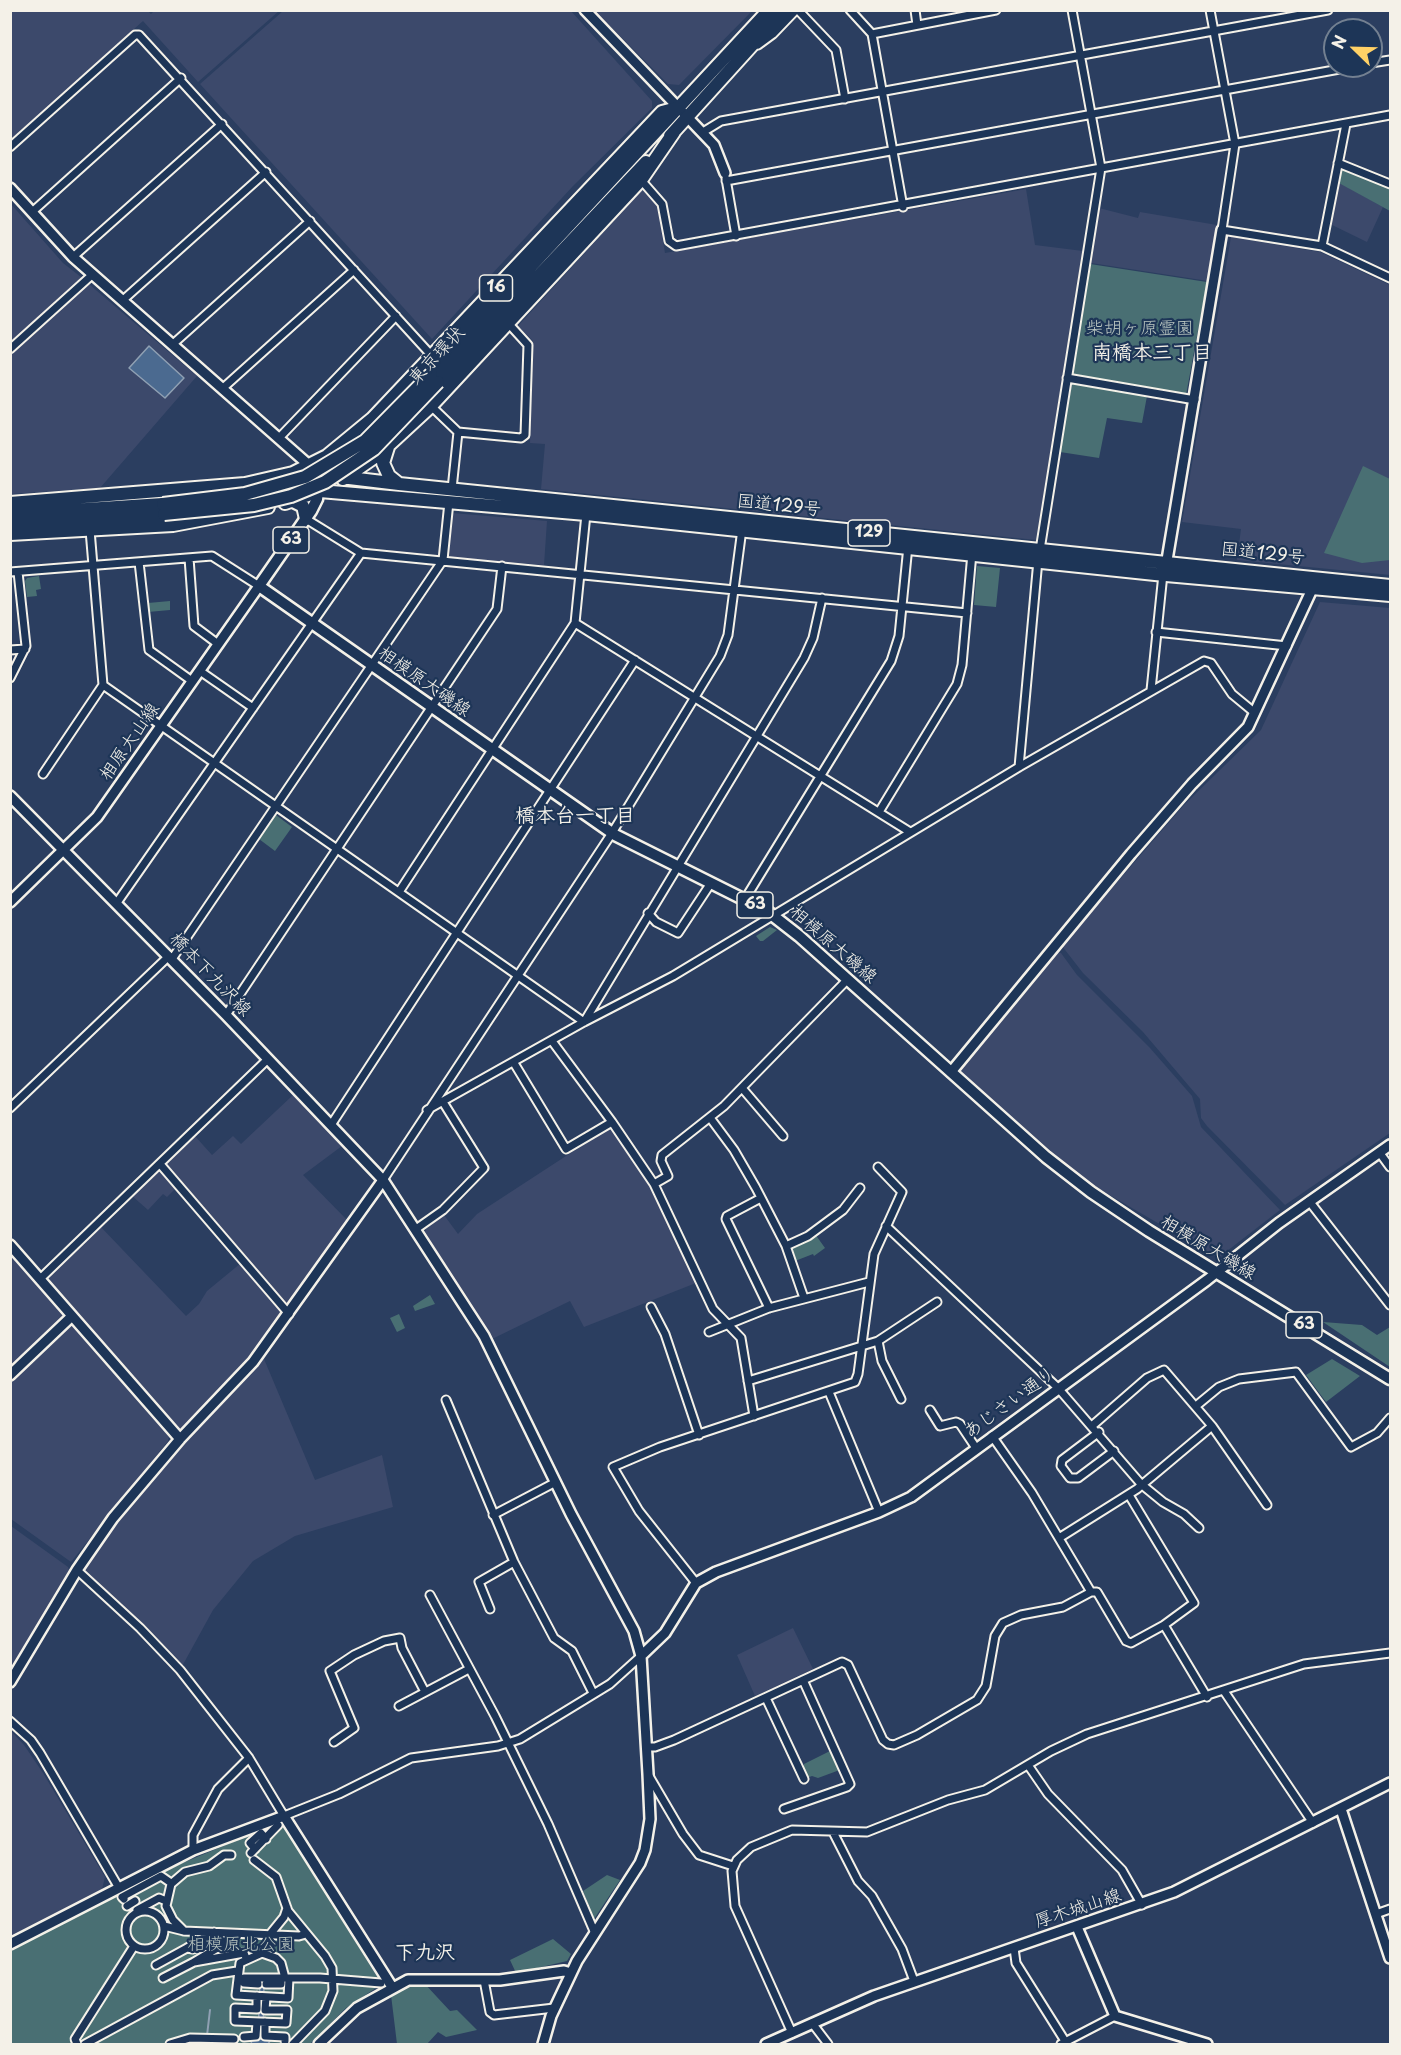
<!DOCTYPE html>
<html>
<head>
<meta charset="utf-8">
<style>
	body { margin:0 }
	#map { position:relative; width:1401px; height:2055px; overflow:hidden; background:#2b3e60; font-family:"Playpen Sans",sans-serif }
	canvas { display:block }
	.frame { position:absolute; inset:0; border:12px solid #f4f1e8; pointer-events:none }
	.north { position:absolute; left:1323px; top:18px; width:60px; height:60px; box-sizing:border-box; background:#1d3557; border:2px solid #738091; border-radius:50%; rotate:293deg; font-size:16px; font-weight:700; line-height:24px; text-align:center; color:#f4f1e8 }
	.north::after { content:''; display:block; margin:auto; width:21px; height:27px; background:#ffd166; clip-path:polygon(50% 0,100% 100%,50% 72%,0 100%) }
</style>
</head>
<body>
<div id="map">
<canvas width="1401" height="2055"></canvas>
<div class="frame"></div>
<div class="north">N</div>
</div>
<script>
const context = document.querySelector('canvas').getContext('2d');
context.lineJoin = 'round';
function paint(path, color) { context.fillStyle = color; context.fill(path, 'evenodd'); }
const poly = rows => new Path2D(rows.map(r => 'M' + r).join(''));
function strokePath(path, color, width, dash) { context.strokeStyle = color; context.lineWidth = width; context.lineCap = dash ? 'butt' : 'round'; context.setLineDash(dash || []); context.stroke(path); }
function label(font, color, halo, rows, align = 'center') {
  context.font = font + ' "Playpen Sans","Klee One",sans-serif'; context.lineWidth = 4.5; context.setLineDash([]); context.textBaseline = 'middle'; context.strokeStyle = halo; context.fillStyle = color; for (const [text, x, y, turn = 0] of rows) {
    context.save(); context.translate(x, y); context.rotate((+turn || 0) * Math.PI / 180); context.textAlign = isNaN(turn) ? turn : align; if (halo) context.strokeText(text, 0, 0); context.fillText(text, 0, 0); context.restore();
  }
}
const built = poly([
	[148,11,151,14,155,10,279,11,198,82,143,21,11,139,11,11],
	[571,11,652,101,652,108,573,186,432,339,200,84,283,11],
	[595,11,752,11,679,85,668,84],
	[1338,182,1383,207,1367,242,1330,224],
	[1026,189,1035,245,1083,251,1036,540,541,489,545,444,530,443,533,341,518,326,642,190,657,206,665,253],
	[10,203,63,263,81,277,81,281,10,345],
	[1099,208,1138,218,1140,212,1217,225,1208,281,1091,263],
	[1231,237,1320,252,1390,285,1390,575,1237,560,1241,529,1182,522],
	[86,285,90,285,197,376,100,488,11,494,10,353],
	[452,513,547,521,544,565,450,557,448,554],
	[1320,602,1390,608,1390,1133,1285,1205,1207,1126,1201,1118,1200,1099,1143,1032,1083,973,1062,946,1183,806,1261,730],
	[1057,952,1061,953,1077,975,1150,1048,1192,1096,1201,1127,1280,1210,1218,1258,1089,1183,1019,1127,959,1072],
	[293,1095,342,1146,303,1175,348,1221,259,1346,179,1431,45,1278,99,1225,186,1316,199,1304,207,1291,241,1263,180,1184,167,1197,163,1194,148,1210,131,1195,194,1135,212,1155,233,1136,241,1144],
	[612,1126,653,1186,696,1283,584,1327,570,1301,492,1339,425,1232,426,1228,444,1215,458,1234,477,1214],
	[10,1255,62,1314,62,1318,11,1368],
	[69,1324,74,1326,169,1436,168,1441,71,1562,11,1519,11,1381],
	[264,1359,315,1480,382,1455,393,1507,295,1536,253,1561,213,1610,180,1670,77,1570,148,1483],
	[11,1526,68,1567,69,1570,11,1667],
	[793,1628,813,1669,755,1696,737,1655],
	[11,1731,24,1745,43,1773,105,1877,102,1889,11,1936]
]);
const green = poly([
	[1342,167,1390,186,1390,211,1337,182,1340,168],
	[1090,264,1207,282,1186,395,1073,374],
	[1072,383,1147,396,1142,423,1107,418,1099,458,1060,452],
	[1363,466,1390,479,1390,560,1362,563,1324,553],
	[977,566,1000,568,996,607,974,605],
	[39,576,41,589,36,590,37,596,27,597,25,581,27,578],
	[170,601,170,610,148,612,148,603],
	[276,815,292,827,275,851,259,839],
	[770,927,777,930,763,941,760,941,756,936],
	[815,1234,825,1248,814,1256,813,1254,795,1261,792,1247],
	[430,1295,435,1304,415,1311,413,1306],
	[399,1314,405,1328,397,1332,390,1318],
	[1323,1322,1362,1325,1377,1335,1390,1327,1390,1367],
	[1332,1359,1360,1376,1326,1402,1306,1375],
	[832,1750,845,1768,818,1778,812,1776,804,1779,804,1764],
	[274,1825,284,1828,378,1978,376,1988,346,2008,310,2044,11,2044,11,1949,180,1864],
	[607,1875,620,1880,594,1919,583,1891],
	[553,1939,571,1954,567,1961,516,1973,510,1960],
	[424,1983,450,2011,457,2010,477,2030,446,2037,438,2032,427,2044,397,2044,391,1995,410,1985]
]);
const water = poly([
	[149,346,184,378,165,398,129,368,149,346],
	[278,1981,264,1983,263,2037,271,2038,270,2041,268,2044,252,2044,249,2037,258,2037,260,1983,246,1982,278,1981]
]);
const stream = poly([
	[206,2044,210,2010]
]);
const street = poly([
	[798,10,836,50,845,99],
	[850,10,872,34,996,10],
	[915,10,917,25],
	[1210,10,1235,144,1222,230,1322,246,1390,278],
	[872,34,903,207],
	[758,45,773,34,796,10],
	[1371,63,1390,60],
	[703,132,721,121,1328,10],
	[10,147,135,35,139,35,432,356],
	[1338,163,1390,184],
	[726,179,736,236],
	[641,180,662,204,669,241,676,246,1390,115],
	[726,181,1356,66],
	[32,212,181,78],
	[1322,246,1346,124],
	[73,257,222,124],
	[123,300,266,172],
	[173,344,310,221],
	[10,349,93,274],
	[1067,378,1195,400],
	[223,388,354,270],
	[431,406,458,432,452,489],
	[458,432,521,438,525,435,528,345,508,323],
	[279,438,396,316],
	[306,519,361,553,967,613],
	[90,530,103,685,584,1022,804,658,813,638,822,598],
	[1040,550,1101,168,1072,10],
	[189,558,194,626,218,644],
	[139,562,149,650,192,681],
	[10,572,212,556,259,586],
	[575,623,910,832],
	[1156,632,1287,646],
	[10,650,25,649],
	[200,671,253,708],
	[10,678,26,646,18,572],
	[1151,690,1163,574],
	[1019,767,1038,560],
	[43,774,103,685],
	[879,812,957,684,962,665,972,553],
	[399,892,575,623,586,514],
	[745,899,891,661,899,636,908,546],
	[116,904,361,553],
	[648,913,656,922,678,933,711,883],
	[172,959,443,560,449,502],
	[226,1015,497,609,502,566],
	[552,1041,612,1122,654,1184,713,1309,741,1338,754,1416],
	[514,1063,566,1149,612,1122],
	[742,1088,783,1136],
	[10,1108,169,956],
	[427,1110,584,1022,673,976,1019,767,1204,661,1211,663,1232,694,1255,713],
	[711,1119,734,1150,756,1188,786,1246,804,1298],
	[331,1125,635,660],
	[1379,1152,1390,1167],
	[160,1164,289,1314],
	[383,1180,612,833,720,656,728,635,742,529],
	[654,1184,668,1176,661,1161,662,1155,724,1106,848,979],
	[761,1198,727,1216,726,1219,769,1308],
	[1309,1201,1390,1305],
	[886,1226,1058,1388,1141,1484,1163,1502,1184,1514,1199,1528],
	[416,1229,443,1210,484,1168,443,1102],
	[786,1246,808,1236,843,1210,860,1188],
	[40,1279,268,1059],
	[651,1307,665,1334,699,1435],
	[709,1332,769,1308,869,1282],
	[878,1341,882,1361,901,1399],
	[748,1381,878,1341,937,1302],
	[829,1392,879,1512],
	[446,1400,514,1562,554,1638,572,1651,593,1693],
	[1196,1406,1219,1387,1239,1379,1296,1372,1351,1447,1377,1433,1390,1418],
	[930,1410,940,1426,956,1422,960,1424,976,1448],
	[1093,1425,1147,1378,1164,1370,1212,1426,1267,1505],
	[1099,1432,1062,1460,1061,1466,1070,1478,1078,1478,1114,1451],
	[493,1515,556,1482],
	[1059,1538,1137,1489,1212,1426],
	[77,1570,140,1628,180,1670,249,1758,284,1816,339,1794,411,1758,498,1746,520,1739,610,1684,641,1656],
	[696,1583,639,1511,613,1467,660,1447,855,1382,858,1374,874,1254,902,1192,878,1167],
	[1091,1592,1097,1592,1126,1641,1131,1643,1164,1625,1194,1603,1129,1495],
	[430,1595,495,1716,548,1824,594,1931],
	[490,1609,479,1582,514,1562],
	[1164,1625,1207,1697],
	[1224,1691,1313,1823],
	[766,1698,804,1779],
	[399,1706,469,1669],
	[10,1721,31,1740,40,1753,119,1888],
	[334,1742,354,1728,330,1671,354,1655,384,1641,400,1638,402,1648,425,1692],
	[647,1747,655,1747,674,1740,842,1662,848,1665,883,1740,888,1744,894,1745,917,1735,977,1700,986,1686,995,1636,1003,1623,1021,1615,1063,1607,1091,1592,1032,1493,992,1436],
	[1028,1765,1048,1794,1122,1870,1142,1905],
	[649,1776,683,1834,699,1855,733,1866],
	[784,1809,847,1787,850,1784,803,1680],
	[833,1832,858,1881,872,1896,902,1949,914,1981],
	[255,1849,250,1843,261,1833,266,1839],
	[193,1850,193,1835,218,1789,249,1758],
	[251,1853,278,1825],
	[254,1860,276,1877,288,1911,325,1956,332,1968,333,1991,325,2011,293,2044],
	[124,1899,122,1897,161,1876,171,1883],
	[127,1906,135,1901],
	[137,1910,159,1898,166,1901],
	'126 1930a19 19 0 1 1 38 0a19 19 0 1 1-38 0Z',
	[1376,1914,1390,1909],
	[164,1926,184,1931,299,1936,306,1934],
	[184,1931,173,1920,166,1906,171,1884,185,1872,209,1866,224,1855,231,1855],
	[214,1932,187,1948,193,1949,225,1941,226,1943,194,1962,244,1953,246,1958],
	[271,1933,284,1917,287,1908],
	[1014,1948,1016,1963,1065,2041],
	[156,1965,187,1948],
	[163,1978,194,1962],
	[244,1978,285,1978],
	[244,1978,244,1983,258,1984],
	[289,1978,288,1998,236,1995,240,1963,262,1953,276,1958,281,1963,285,1978,320,1978,381,1983],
	[484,1980,490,2012,494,2015,554,2008],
	[266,1984,281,1984,281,1978],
	[257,1996,257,2009,235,2008,235,2021,286,2023,287,2010,265,2010,266,1997],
	[265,2022,265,2036,285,2037,285,2041],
	[812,2023,828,2044],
	[792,2033,735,1906,732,1871,737,1860,751,1847,792,1830,867,1832,948,1800,985,1790,1051,1751,1087,1734,1304,1664,1390,1653],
	[244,2037,256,2036,257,2022],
	[77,2044,75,2039,134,1946],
	[85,2044,212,1975,237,1971],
	[170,2044,190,2038,234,2039],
	[1061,2044,1115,2016]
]);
const secondary = poly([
	[585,10,714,145,725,173],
	[10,188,73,257,310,466],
	[1166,566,1222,230],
	[10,796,226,1015,383,1180,484,1336,571,1514,634,1631,641,1656,648,1774,650,1819,645,1850,640,1863,577,1961,551,2016,543,2044],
	[10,902,97,817,259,586],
	[951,1072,1131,854,1192,784,1248,727,1314,585],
	[10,1245,180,1439],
	[10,1375,72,1316],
	[641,1656,665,1633,696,1583,716,1572,879,1512,911,1497,1207,1280,1279,1223,1390,1145],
	[10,1682,77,1570,113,1518,180,1439,253,1362,383,1180],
	[1341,1809,1390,1958],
	[1077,1927,1115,2016,1207,2044],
	[10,1944,193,1850,284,1816,392,1987],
	[319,2044,357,2008,408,1980,500,1980,564,1971,571,1973],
	[766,2044,874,1996,1174,1892,1390,1783]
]);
const primary = poly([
	[319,486,317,499,311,511,259,586,615,835,767,911,799,936,1046,1157,1091,1192,1149,1231,1390,1379]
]);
const highway = poly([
	[670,136,784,10],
	[431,374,769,10],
	[438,382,646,162],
	[388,447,383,463,389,476,399,484],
	[310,466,341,477,399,484,1390,586],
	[343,479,379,454,431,406,641,180,674,132],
	[320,491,586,514,1155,574,1390,595],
	[293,501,303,506,306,519],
	[10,503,245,484,293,473,327,456,372,419,662,112,677,108],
	[285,503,325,489],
	[10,514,163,504],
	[10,525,164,514],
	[10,534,173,525,268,507]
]);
const highwayBridge = poly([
	[163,504,245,494,305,477,365,441,431,374],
	[164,514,254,505,291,496,325,482,374,449,438,382]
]);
const shields = [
	[496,288,33],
	[869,533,42],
	[291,540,36],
	[755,905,36],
	[1304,1325,36]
];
const shieldNames = [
	["16",496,288],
	["129",869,533],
	["63",291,540],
	["63",755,905],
	["63",1304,1325]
];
const parkNames = [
	["柴胡ヶ原霊園",1140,329],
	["相模原北公園",241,1945]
];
const streetNames = [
	["東京環状",437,356,-47],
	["国道129号",779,506,6],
	["国道129号",1263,554,6],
	["相模原大磯線",424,682,35],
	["相原大山線",130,742,-55],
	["相模原大磯線",833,945,41],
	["橋本下九沢線",210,975,46],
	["相模原大磯線",1208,1248,31],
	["あじさい通り",1010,1403,-36],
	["厚木城山線",1078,1909,-18]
];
const neighbourhoodNames = [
	["南橋本三丁目",1152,353],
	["橋本台一丁目",575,816],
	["下九沢",425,1953]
];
paint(built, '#3c496b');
paint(green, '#496f73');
paint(water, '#4b6a90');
strokePath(water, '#8fa0b3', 1.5);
strokePath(stream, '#8fa0b3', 2);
strokePath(street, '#f4f1e8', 11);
strokePath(secondary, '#f4f1e8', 14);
strokePath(primary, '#f4f1e8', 15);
strokePath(highway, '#f4f1e8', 16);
strokePath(street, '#1d3557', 7);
strokePath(secondary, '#1d3557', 9);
strokePath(primary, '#1d3557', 10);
strokePath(highway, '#1d3557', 12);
strokePath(highwayBridge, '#f4f1e8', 16, []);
strokePath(highwayBridge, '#1d3557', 12);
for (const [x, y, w] of shields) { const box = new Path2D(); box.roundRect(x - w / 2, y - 13, w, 26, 4.5); context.fillStyle = '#1d3557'; context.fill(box); strokePath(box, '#f4f1e8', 1.5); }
label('bold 16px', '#f4f1e8', null, shieldNames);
label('18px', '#b8c4bf', '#1d3557', parkNames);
label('18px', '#f4f1e8', '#1d3557', streetNames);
label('bold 20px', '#f4f1e8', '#1d3557', neighbourhoodNames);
</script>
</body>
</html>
